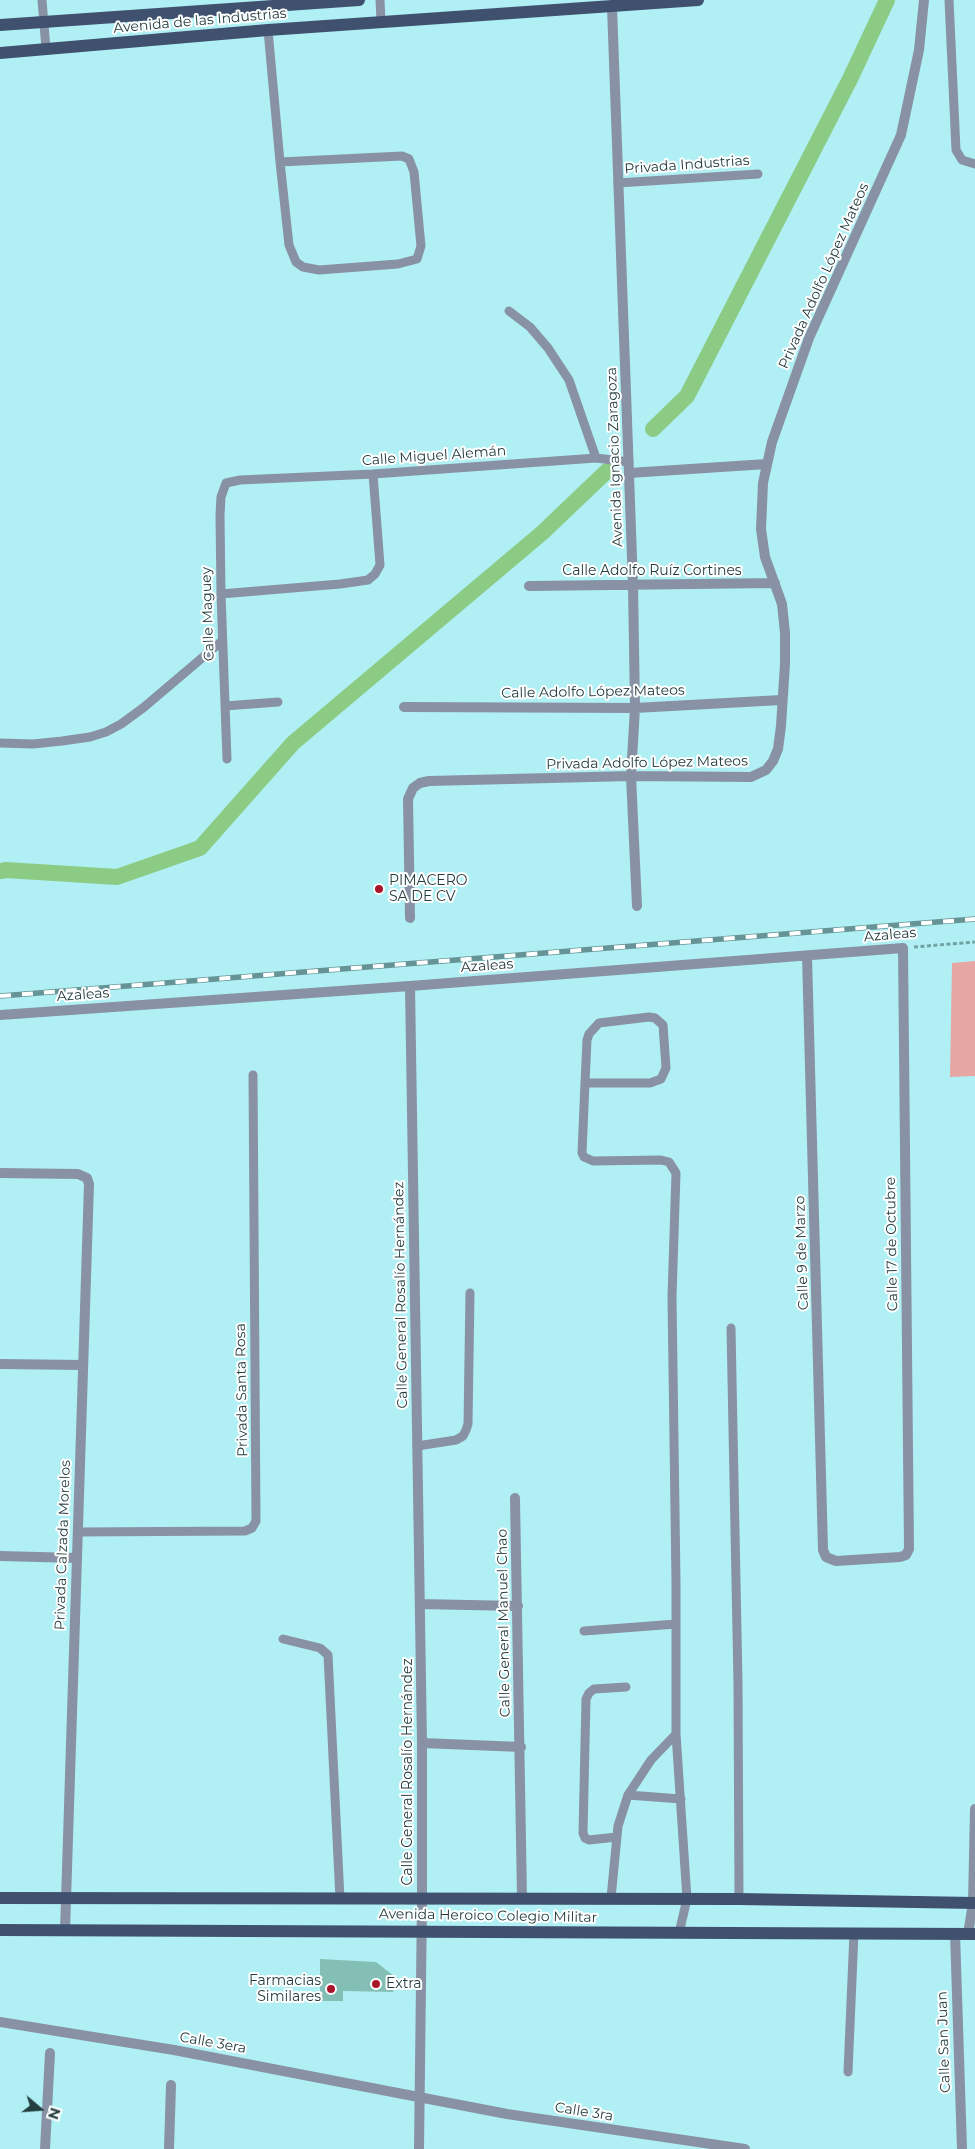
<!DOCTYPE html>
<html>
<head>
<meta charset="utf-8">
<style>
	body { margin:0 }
	#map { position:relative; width:975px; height:2149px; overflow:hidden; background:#b0f0f4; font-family:Montserrat,sans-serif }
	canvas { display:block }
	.north { position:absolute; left:15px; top:2084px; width:50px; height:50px; -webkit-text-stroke:4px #fff; paint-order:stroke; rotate:108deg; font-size:14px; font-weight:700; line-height:20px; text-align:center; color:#243e40 }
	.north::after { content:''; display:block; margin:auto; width:18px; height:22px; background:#243e40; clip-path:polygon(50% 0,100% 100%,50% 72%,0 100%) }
</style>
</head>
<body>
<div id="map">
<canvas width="975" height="2149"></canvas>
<div class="north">N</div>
</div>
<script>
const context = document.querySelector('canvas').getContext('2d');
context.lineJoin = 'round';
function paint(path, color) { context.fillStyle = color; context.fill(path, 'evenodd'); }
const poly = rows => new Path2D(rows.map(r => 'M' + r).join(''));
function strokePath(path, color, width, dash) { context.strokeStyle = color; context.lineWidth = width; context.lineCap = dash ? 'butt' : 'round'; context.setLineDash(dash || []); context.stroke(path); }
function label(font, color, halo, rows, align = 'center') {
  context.font = font + ' Montserrat,sans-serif'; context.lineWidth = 4; context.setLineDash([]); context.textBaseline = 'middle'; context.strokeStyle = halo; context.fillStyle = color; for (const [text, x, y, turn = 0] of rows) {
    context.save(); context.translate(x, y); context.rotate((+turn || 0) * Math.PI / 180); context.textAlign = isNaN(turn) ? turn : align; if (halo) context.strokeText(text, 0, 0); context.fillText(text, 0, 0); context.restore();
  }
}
const green = poly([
	[975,961,975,1076,950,1077,952,963]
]);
const canal = poly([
	[653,429,687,396,850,79,887,0],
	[0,871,6,870,117,877,200,848,293,743,542,533,607,471]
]);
const building = poly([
	[320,1959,376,1962,394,1976,393,1992,343,1991,343,2001,320,2001]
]);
const path = poly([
	[914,947,975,942]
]);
const service = poly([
	[42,0,46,49],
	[380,0,381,22],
	[949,0,956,150,962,160,975,164],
	[268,30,280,162,289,245,296,262,303,267,319,270,398,264,417,259,421,246,414,172,409,159,402,156,280,162],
	[618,183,758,174],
	[509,311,530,327,548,348,569,380,596,458],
	[221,594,340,584,368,580,375,574,380,565,373,474],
	[225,706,278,702],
	[0,743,33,744,62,741,90,737,106,732,121,724,143,708,222,641],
	[227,759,221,594,220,515,221,497,226,483,240,480,373,474,596,458,629,462],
	[585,1083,650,1083,661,1079,666,1068,663,1025,655,1018,649,1017,599,1023,589,1034,587,1040,585,1083,582,1153,584,1157,593,1161,661,1160,669,1162,676,1173,672,1297,676,1583,676,1734,687,1899,679,1933],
	[731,1328,738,1682,739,1899],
	[417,1446,456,1440,463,1436,466,1430,468,1424,470,1293],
	[78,1532,245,1531,252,1528,256,1521,253,1075],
	[584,1631,676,1624],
	[283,1639,320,1648,328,1655,340,1899],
	[628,1795,681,1799],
	[617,1837,589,1840,585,1838,583,1833,586,1699,589,1693,594,1689,626,1687],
	[611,1898,618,1826,628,1795,651,1760,676,1734],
	[848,2072,854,1933]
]);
const minor = poly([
	[612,7,633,585,635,708,631,776,637,906],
	[629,473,767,464],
	[529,586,775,583],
	[404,707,635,708,781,700],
	[410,918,408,799,413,788,420,783,429,781,631,776,751,777,766,770,773,761,778,749,781,726,785,664,785,633,782,604,765,557,761,529,763,483,772,442,809,338,901,135,919,50,924,0],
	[410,986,422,1743,422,1900,419,2149],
	[0,1015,410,986,903,948,909,1549,906,1555,900,1557,836,1561,826,1557,823,1550,807,956],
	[0,1173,78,1174,87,1178,89,1184,65,1931],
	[0,1364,83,1365],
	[515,1498,522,1898],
	[0,1556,77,1558],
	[420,1604,518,1606],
	[422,1743,521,1747],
	[955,1933,962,2149],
	[968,1934,973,1903,975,1809],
	[0,2022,174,2050,507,2114,745,2149],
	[45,2149,50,2053],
	[169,2149,171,2085]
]);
const primary = poly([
	[0,25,359,0],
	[0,53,268,30,698,0],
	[0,1898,739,1899,975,1903],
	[0,1930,975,1934]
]);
const rail = poly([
	[0,996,975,919]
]);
const markers = [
	[379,889,5,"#aa142a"],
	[376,1984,5,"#aa142a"],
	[331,1989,5,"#aa142a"]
];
const streetNames = [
	["Avenida de las Industrias",200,21,-5],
	["Privada Industrias",687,165,-4],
	["Privada Adolfo López Mateos",824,276,-66],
	["Calle Miguel Alemán",434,456,-4],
	["Avenida Ignacio Zaragoza",615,457,-92],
	["Calle Adolfo Ruíz Cortines",652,571],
	["Calle Maguey",208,614,-92],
	["Calle Adolfo López Mateos",593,692,-1],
	["Privada Adolfo López Mateos",647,763,-1],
	["Azaleas",890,935,-5],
	["Azaleas",487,966,-4],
	["Azaleas",83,995,-4],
	["Calle 17 de Octubre",892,1244,-91],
	["Calle 9 de Marzo",802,1253,-92],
	["Calle General Rosalío Hernández",401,1295,-91],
	["Privada Santa Rosa",242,1390,-91],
	["Privada Calzada Morelos",63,1545,-88],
	["Calle General Manuel Chao",504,1623,-91],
	["Calle General Rosalío Hernández",408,1772,-90],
	["Avenida Heroico Colegio Militar",488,1916,1],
	["Calle San Juan",944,2042,-92],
	["Calle 3era",213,2043,10],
	["Calle 3ra",584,2112,9]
];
const poiNames = [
	["PIMACERO",389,881],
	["SA DE CV",389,897],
	["Farmacias",321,1981,"right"],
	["Similares",321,1997,"right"],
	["Extra",386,1984]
];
paint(green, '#e6a7a4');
strokePath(canal, '#8ccb84', 16);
paint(building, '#83bfb4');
strokePath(path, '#73a2a5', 3, [4, 2.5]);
strokePath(service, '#8892a4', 9);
strokePath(minor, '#8892a4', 10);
strokePath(primary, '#40516f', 12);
strokePath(rail, '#669395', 5.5);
strokePath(rail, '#fff', 4, [11]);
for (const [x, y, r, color] of markers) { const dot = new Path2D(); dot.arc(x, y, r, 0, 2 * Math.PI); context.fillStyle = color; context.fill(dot); strokePath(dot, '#fff', 2); }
label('14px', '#243e40', '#fff', streetNames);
label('14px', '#243e40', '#fff', poiNames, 'left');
</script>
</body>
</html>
